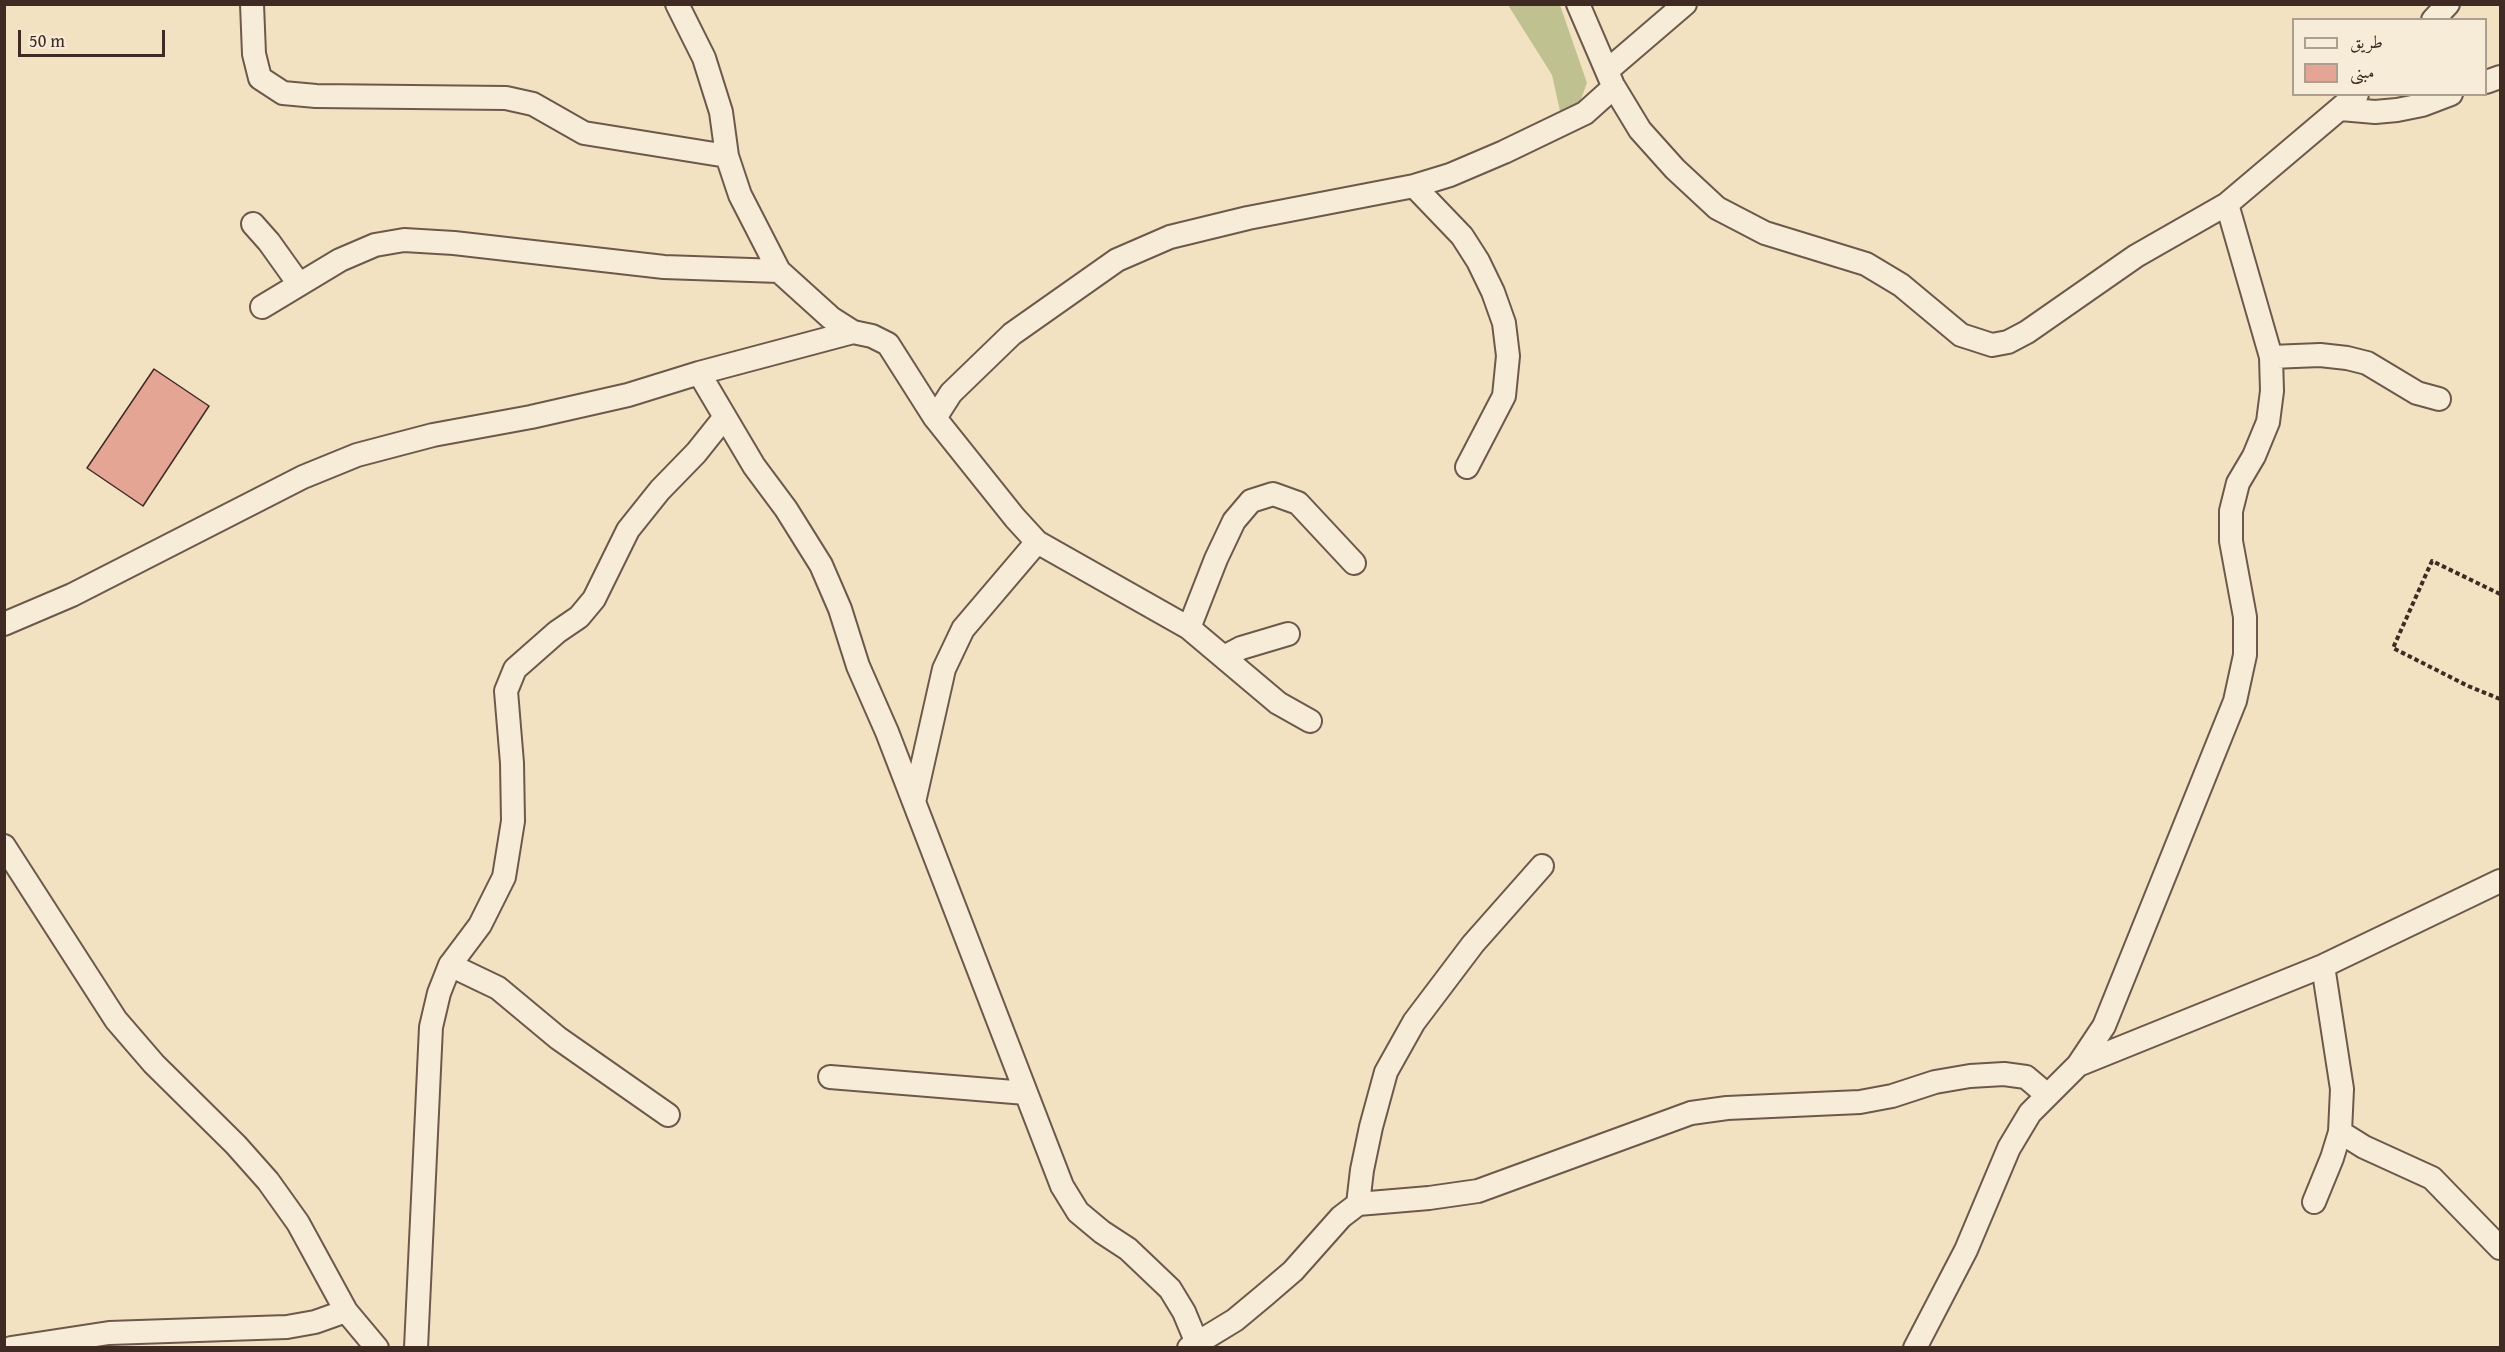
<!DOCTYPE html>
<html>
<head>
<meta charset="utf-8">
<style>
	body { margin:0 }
	#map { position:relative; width:2505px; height:1352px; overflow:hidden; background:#f2e2c2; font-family:"Gentium Book Plus",Amiri,serif }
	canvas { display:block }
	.frame { position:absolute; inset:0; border:6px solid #3f2b24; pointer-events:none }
	.legend { position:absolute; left:2292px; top:18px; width:195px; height:78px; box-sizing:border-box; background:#f7ecd7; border:2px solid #ad9f8f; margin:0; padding:8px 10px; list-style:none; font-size:18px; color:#3f2b24 }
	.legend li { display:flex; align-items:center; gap:12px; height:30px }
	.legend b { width:30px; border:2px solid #ad9f8f }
	.scale { position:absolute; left:18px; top:30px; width:147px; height:27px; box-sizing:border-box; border:3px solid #3f2b24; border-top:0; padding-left:8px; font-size:18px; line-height:21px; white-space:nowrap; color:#3f2b24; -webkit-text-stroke:4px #f7ecd7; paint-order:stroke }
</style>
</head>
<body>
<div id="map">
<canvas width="2505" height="1352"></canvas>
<div class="frame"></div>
<ul class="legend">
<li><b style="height:8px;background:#f7ecd7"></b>طريق</li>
<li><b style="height:16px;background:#e5a594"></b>مبنى</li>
</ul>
<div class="scale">50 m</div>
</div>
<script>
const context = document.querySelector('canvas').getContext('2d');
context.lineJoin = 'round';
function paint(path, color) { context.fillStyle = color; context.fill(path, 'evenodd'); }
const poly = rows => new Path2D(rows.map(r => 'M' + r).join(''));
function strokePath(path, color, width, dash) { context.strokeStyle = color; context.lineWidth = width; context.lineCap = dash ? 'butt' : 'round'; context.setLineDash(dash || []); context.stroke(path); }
const green = poly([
	[1508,5,1560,5,1587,83,1575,115,1562,120,1552,75]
]);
const building = poly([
	[154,369,209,406,143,506,87,468,154,369]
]);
const path = poly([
	[2500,594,2432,561,2393,648,2468,686,2500,699]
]);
const minor = poly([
	[252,4,254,54,260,78,283,93,316,96,506,98,533,104,584,133,727,156],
	[677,4,704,58,721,112,727,156,740,195,779,271,831,318,853,332,872,336,888,344,935,418,1015,518,1037,542,1189,628,1278,703,1310,721],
	[1578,4,1612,83],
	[2433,20,2448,4],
	[1608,70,1685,4],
	[2486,82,2500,77],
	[2341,109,2375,112,2397,110,2422,105,2451,94],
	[1414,186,1462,236,1478,261,1493,292,1504,323,1508,356,1504,396,1467,467],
	[253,224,269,242,299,284],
	[262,307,340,260,375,245,404,240,454,243,664,267,779,271],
	[2271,357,2320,355,2347,358,2367,363,2417,393,2439,399],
	[699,373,853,332],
	[935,418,951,393,1012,334,1117,260,1170,237,1248,218,1414,186,1450,175,1504,152,1585,113,1614,87,1640,130,1675,169,1717,208,1765,233,1866,264,1901,285,1961,335,1992,345,2008,342,2027,332,2136,256,2227,204],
	[4,624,72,595,303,477,357,455,433,435,531,417,628,395,699,373,754,466,786,509,821,565,840,609,858,666,887,732,1062,1186,1078,1212,1102,1232,1128,1249,1170,1289,1184,1312,1199,1348],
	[1189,628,1216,559,1234,521,1251,501,1273,494,1298,503,1354,563],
	[1224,657,1241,648,1288,634],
	[914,802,944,669,963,629,1037,542],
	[4,846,116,1020,154,1064,236,1145,268,1181,298,1223,346,1311,377,1348],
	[450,965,498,988,558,1038,668,1115],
	[2078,1065,2323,966,2500,881],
	[830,1077,1026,1093],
	[2340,1132,2364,1147,2432,1178,2500,1248],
	[2314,1202,2332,1158,2340,1132,2342,1089,2323,966],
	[1358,1204,1362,1170,1371,1127,1386,1072,1414,1022,1473,944,1542,866],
	[11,1348,109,1333,287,1327,315,1322,346,1311],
	[416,1348,431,1027,439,993,450,965,480,925,504,877,513,821,512,763,506,691,515,669,557,632,579,617,594,599,628,530,660,490,696,453,724,418],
	[1189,1348,1235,1320,1265,1295,1293,1271,1341,1217,1358,1204,1429,1198,1478,1191,1691,1113,1727,1108,1860,1102,1892,1096,1935,1082,1970,1076,2004,1074,2026,1077,2046,1094],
	[1915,1348,1966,1250,2009,1148,2030,1113,2078,1065,2104,1026,2235,701,2245,655,2245,617,2231,541,2231,511,2238,483,2254,456,2268,422,2272,391,2271,357,2227,204,2357,94]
]);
paint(green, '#bfc290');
paint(building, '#e5a594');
strokePath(building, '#3f2b24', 1.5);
strokePath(minor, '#6c594c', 26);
strokePath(path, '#3f2b24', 4, [4.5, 3]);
strokePath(minor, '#f7ecd7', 22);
</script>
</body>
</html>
